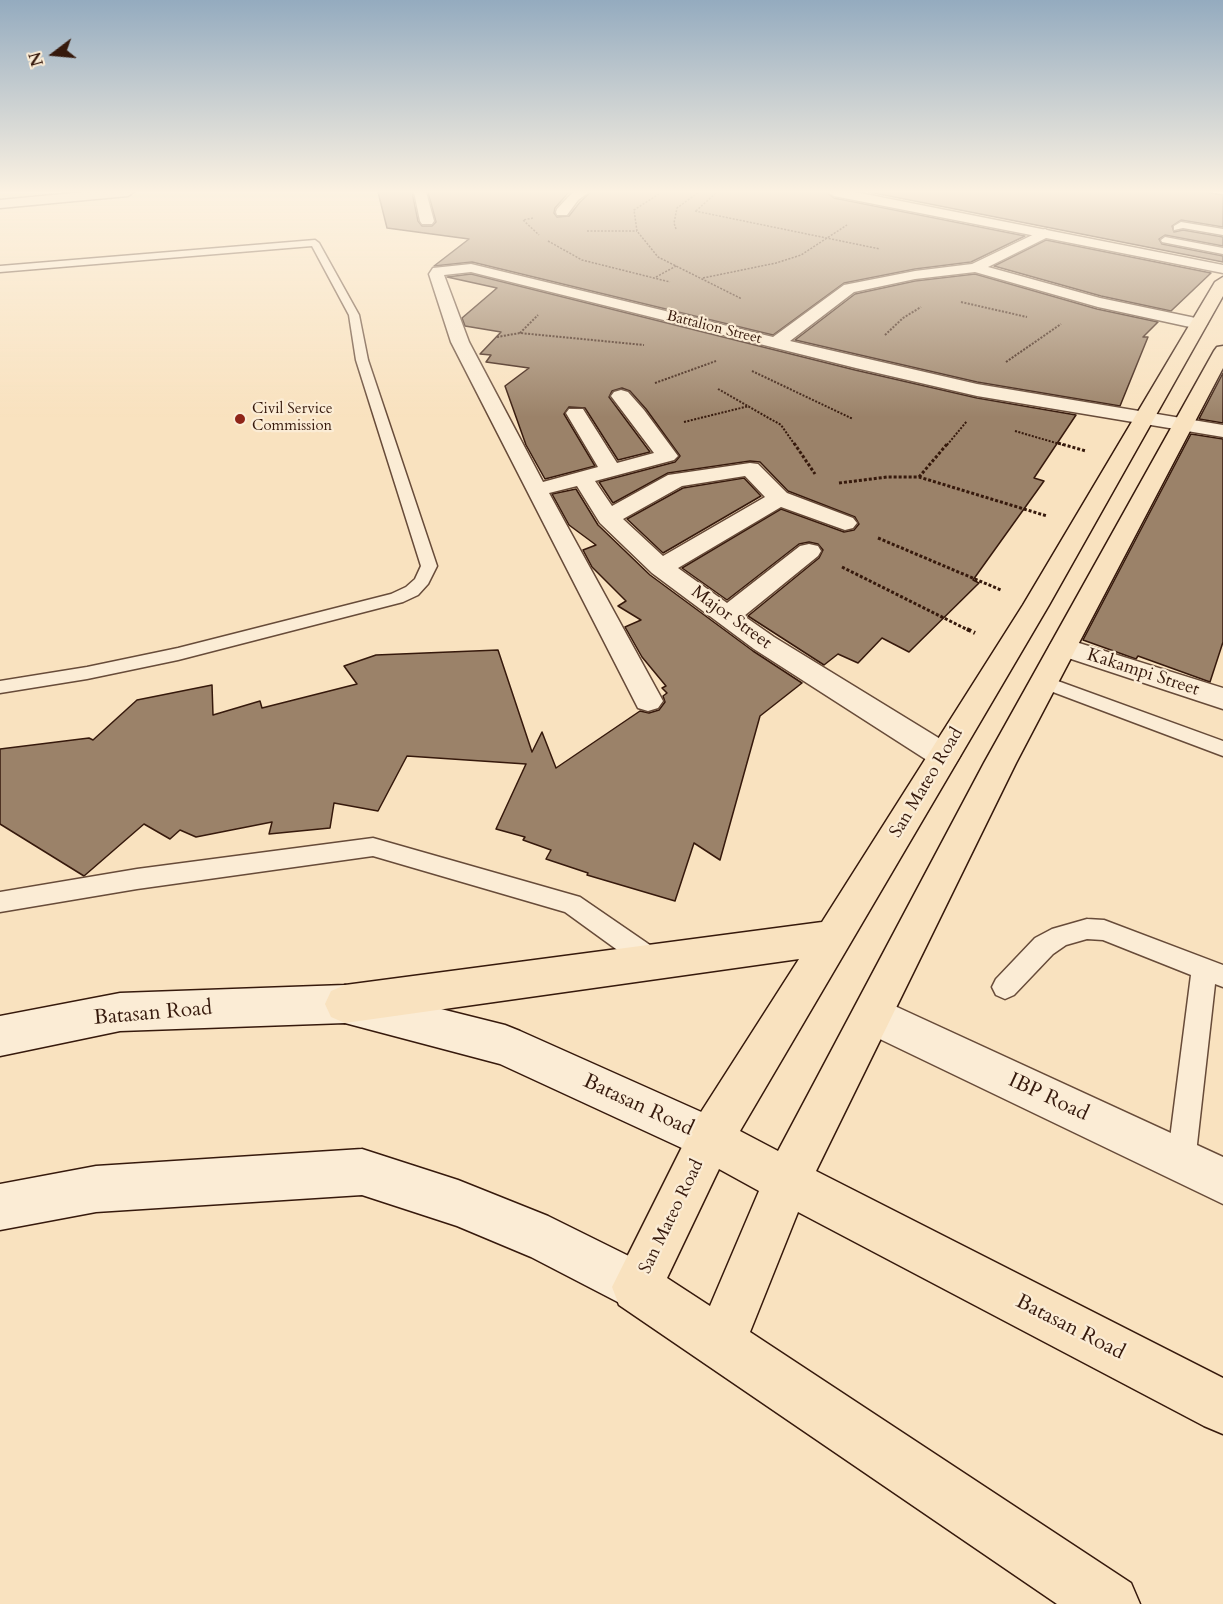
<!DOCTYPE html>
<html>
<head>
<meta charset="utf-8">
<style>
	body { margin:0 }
	#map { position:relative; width:1223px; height:1604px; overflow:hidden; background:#f9e2bf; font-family:Cardo,serif }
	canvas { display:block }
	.north { position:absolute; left:24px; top:24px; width:60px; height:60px; -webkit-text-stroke:4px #fbecd5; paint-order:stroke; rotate:254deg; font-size:16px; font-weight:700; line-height:24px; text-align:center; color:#36190c }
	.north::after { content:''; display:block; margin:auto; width:21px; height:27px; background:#36190c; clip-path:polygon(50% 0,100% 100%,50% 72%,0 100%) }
</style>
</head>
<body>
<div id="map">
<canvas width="1223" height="1604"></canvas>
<div class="north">N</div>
</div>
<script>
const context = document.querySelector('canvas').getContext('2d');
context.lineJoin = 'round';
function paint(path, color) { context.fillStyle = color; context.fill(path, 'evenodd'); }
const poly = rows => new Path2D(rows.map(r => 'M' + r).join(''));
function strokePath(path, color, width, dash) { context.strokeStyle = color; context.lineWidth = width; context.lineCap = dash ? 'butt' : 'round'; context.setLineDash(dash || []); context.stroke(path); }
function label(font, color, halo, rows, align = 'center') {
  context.font = font + ' Cardo,serif'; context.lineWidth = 4.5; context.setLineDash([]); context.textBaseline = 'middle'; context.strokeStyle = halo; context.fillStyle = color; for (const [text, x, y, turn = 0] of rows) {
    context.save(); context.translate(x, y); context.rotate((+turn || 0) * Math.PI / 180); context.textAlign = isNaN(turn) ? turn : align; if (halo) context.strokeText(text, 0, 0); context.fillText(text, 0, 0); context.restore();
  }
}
const building = poly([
	[378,192,412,192,418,221,422,226,432,226,436,222,428,192,569,192,555,208,554,213,557,217,569,216,580,202,591,192,826,192,834,198,1025,236,971,262,915,269,844,283,773,335,472,262,434,266,469,239,387,228,378,192],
	[869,192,1204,192,1223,195,1223,227,1181,220,1172,226,1174,232,1183,230,1223,237,1223,246,1165,235,1159,239,1162,244,1223,256,1223,262,869,192],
	[1046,240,1211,273,1171,311,1101,296,994,266,1046,240],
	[471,274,855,370,977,398,1076,415,1034,478,1044,481,973,580,979,583,909,652,882,638,858,663,838,654,824,665,748,616,819,558,823,550,818,544,809,542,799,544,727,600,682,568,781,509,844,532,854,530,859,524,855,517,788,491,760,462,750,461,668,473,613,503,599,482,675,462,680,456,646,409,630,391,622,388,612,391,609,397,650,452,618,460,585,408,569,407,564,414,595,466,545,479,526,445,505,386,529,368,486,362,491,355,480,354,501,332,465,326,462,318,497,288,447,277,471,274],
	[975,274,1097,309,1158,322,1143,337,1148,337,1120,406,977,382,795,340,855,294,915,281,975,274],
	[1223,373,1223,423,1199,419,1223,373],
	[1191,434,1223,439,1223,642,1210,682,1138,656,1136,659,1083,640,1191,434],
	[744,478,761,496,663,553,627,519,683,488,744,478],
	[576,489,598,525,650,575,753,651,802,683,760,716,720,860,694,843,675,901,587,875,588,873,546,859,551,850,523,840,525,837,496,829,526,764,407,756,378,811,334,803,330,828,269,834,272,822,196,837,180,830,170,839,144,824,84,876,0,824,0,749,89,738,93,740,137,700,212,685,213,715,260,701,262,708,357,684,344,666,376,655,498,650,532,752,542,732,556,768,640,711,649,713,659,710,665,702,663,696,667,693,662,688,666,686,642,657,625,627,641,620,618,606,626,601,592,567,583,550,596,545,569,525,552,494,576,489]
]);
const pathFar3 = poly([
	[662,192,634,210,637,231,658,257,742,299],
	[695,211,880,249],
	[696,211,717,192],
	[533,218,523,220,539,235],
	[676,229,674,223,677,208,699,192],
	[587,231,637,231],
	[548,241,582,260,670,282],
	[656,277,676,266],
	[703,278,776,263,801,255,847,225]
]);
const pathFar2 = poly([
	[961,302,1027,317],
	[520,333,538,315],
	[885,335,903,318,921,307],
	[497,337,520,333,644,345],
	[1006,362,1061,324],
	[752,371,853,419],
	[655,383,716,361],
	[718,389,781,425,795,445],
	[684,422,749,406],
	[1015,431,1063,445],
	[947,445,967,421]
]);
const pathFar1 = poly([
	[794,443,815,474],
	[1058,443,1086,451],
	[919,477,948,443],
	[839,483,887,477,919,477,1047,516],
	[878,538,1001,590],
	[842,567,970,631]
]);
const path = poly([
	[967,629,975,633]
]);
const service = poly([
	[1181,222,1223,229,1223,235,1183,228,1174,230,1174,226,1181,222],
	[1165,237,1223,248,1223,254,1162,242,1161,240,1165,237],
	[315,240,319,243,359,315,368,360,437,566,428,584,418,595,403,602,178,660,87,679,0,693,0,681,87,667,178,648,391,594,406,587,415,579,421,566,356,360,349,315,312,246,0,272,0,266,315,240],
	[1044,676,1223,741,1223,756,1037,686,1035,682,1037,678,1044,676],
	[373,838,580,897,663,954,666,962,663,970,654,973,645,970,565,912,373,856,137,889,0,912,0,892,137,869,373,838],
	[1087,919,1104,920,1223,965,1223,987,1215,984,1195,1162,1191,1172,1181,1176,1171,1172,1167,1162,1191,975,1103,940,1087,939,1066,945,1053,954,1014,995,1005,999,996,995,992,987,996,979,1035,938,1052,929,1087,919]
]);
const pedestrian = poly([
	[573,192,589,192,578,200,567,215,557,215,556,212,557,209,573,192]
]);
const minor = poly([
	[84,192,134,192,128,196,0,208,0,200,84,192],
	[414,192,426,192,434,221,432,224,422,224,420,221,414,192],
	[1045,229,1052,233,1050,236,988,267,1100,298,1205,320,1207,324,1199,329,1098,307,975,272,915,279,854,292,790,341,977,384,1223,425,1223,437,977,396,856,368,471,272,444,275,469,342,543,482,598,467,566,413,569,409,583,409,617,463,654,453,611,396,614,392,621,390,628,392,644,410,678,456,674,460,595,481,612,506,668,475,750,463,758,464,787,493,853,518,857,523,853,528,845,530,781,507,678,568,727,603,800,546,809,544,818,546,821,551,818,556,744,616,774,637,955,748,960,756,955,764,944,768,933,764,754,649,652,573,600,523,577,486,549,493,663,701,658,708,648,711,638,708,451,342,429,274,433,268,471,264,773,337,844,285,915,271,972,264,1045,229],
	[745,476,765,497,663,556,623,519,682,486,745,476],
	[1063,638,1223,688,1223,709,1053,653,1049,647,1053,641,1063,638],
	[873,996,1223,1157,1223,1204,859,1029,853,1015,859,1001,873,996]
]);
const tertiary = poly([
	[828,192,855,192,1223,265,1223,273,834,196,828,192]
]);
const secondary = poly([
	[345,985,505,1025,520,1031,726,1123,732,1139,726,1155,710,1161,500,1064,345,1023,120,1031,0,1056,0,1016,120,993,345,985],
	[362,1149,458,1180,548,1216,655,1269,662,1287,655,1305,637,1312,531,1257,457,1226,362,1195,96,1212,0,1230,0,1184,96,1166,362,1149]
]);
const primary = poly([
	[1223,277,1223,296,1049,605,740,1131,778,1151,984,763,1214,351,1217,347,1223,346,1223,368,1016,763,816,1171,1223,1378,1223,1434,1204,1426,798,1212,750,1332,1131,1583,1140,1604,1057,1604,619,1305,612,1287,694,1123,799,959,345,1023,331,1017,325,1004,331,991,345,985,822,922,1023,605,1215,282,1223,277],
	[719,1169,759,1191,710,1306,667,1278,719,1169]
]);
const markers = [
	[240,419,6,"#8f2418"]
];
const farStreetnames = [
	["Battalion Street",714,328,14]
];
const farPoinames = [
	["Civil Service",252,410],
	["Commission",252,427]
];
const streetNames = [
	["Major Street",731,618,36],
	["Kakampi Street",1143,673,18],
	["San Mateo Road",927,783,-59],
	["San Mateo Road",672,1217,-64]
];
const nearStreetnames = [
	["Batasan Road",153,1014,-5],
	["IBP Road",1048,1098,25],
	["Batasan Road",638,1106,25],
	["Batasan Road",1070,1328,27]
];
paint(building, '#9b8269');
strokePath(building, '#36190c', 1.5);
strokePath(service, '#674b39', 3);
strokePath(pedestrian, '#674b39', 3);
strokePath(minor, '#674b39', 3);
strokePath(tertiary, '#674b39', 3);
strokePath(secondary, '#36190c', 3);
strokePath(primary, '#36190c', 3);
strokePath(pathFar3, '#36190c', 1.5, [2, 1.5]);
strokePath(pathFar2, '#36190c', 2, [2, 1.5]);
strokePath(pathFar1, '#36190c', 3, [3, 2]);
strokePath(path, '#36190c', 4, [4.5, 3]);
paint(service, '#fbecd5');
paint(pedestrian, '#fbecd5');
paint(minor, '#fbecd5');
paint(tertiary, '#fbecd5');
paint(secondary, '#fbecd5');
paint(primary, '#f9e2bf');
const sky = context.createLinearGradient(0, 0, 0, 417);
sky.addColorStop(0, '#94abbf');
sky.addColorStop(0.46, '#fcf2e2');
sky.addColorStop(1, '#fcf2e200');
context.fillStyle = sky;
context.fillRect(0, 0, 1223, 417);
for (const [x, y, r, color] of markers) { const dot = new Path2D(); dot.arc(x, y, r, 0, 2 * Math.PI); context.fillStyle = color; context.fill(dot); strokePath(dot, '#fbecd5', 2); }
label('15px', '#36190c', '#fbecd5', farStreetnames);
label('15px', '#36190c', '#fbecd5', farPoinames, 'left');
label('18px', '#36190c', '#fbecd5', streetNames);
label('21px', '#36190c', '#fbecd5', nearStreetnames);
</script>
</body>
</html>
